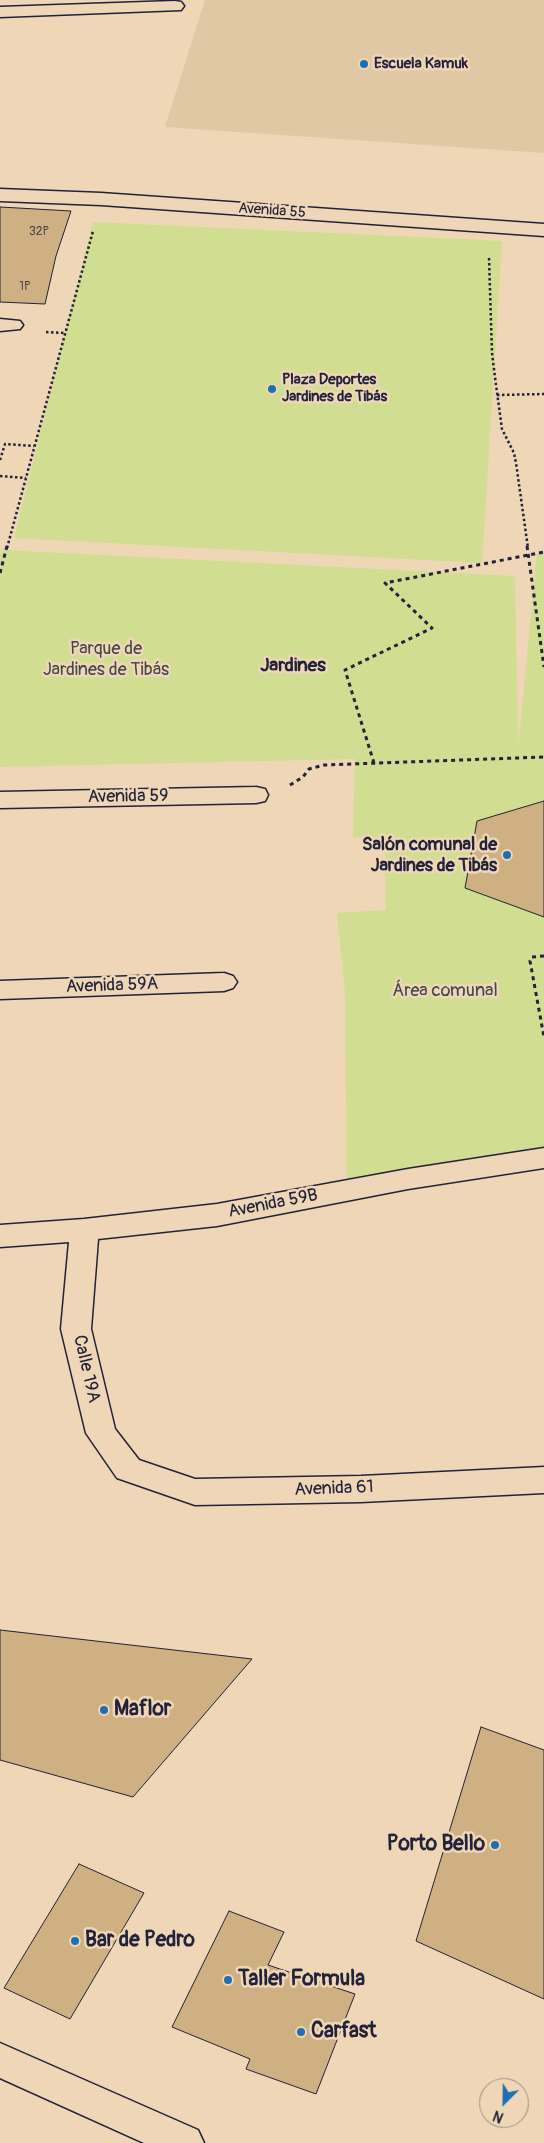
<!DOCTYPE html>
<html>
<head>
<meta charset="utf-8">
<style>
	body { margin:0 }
	#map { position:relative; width:544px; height:2143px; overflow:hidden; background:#eed6b6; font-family:Pangolin,sans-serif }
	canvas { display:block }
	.north { position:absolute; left:479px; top:2078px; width:50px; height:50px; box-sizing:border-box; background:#eed6b6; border:1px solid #9c8e85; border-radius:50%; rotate:203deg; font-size:14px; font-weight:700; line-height:20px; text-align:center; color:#22223b }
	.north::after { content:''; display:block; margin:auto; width:18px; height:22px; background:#1f6fb2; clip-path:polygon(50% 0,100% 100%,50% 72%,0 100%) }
</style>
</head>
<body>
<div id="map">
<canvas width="544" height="2143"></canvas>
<div class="north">N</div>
</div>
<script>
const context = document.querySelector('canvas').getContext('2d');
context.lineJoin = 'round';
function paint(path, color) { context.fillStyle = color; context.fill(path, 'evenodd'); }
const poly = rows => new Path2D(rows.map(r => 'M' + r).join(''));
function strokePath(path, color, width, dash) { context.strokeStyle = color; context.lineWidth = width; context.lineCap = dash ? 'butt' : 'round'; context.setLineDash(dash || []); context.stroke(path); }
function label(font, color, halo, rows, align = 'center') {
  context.font = font + ' Pangolin,sans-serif'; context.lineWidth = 5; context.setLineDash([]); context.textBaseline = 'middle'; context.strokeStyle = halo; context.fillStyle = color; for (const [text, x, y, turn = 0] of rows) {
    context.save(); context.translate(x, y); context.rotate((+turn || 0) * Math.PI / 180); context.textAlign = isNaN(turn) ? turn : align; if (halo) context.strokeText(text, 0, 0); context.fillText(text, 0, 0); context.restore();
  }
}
const built = poly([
	[205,0,544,0,544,153,165,127]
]);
const green = poly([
	[93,222,502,241,482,563,14,538],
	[3,550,515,576,518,749,537,554,544,554,544,1162,347,1190,345,993,337,913,386,910,385,840,353,837,355,759,0,767,0,554]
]);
const building = poly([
	[0,207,71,211,56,256,45,304,0,302,0,207],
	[544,801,544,917,465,888,477,821,544,801],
	[0,1630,252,1659,133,1797,0,1760,0,1630],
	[481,1727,544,1750,544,1999,416,1941,481,1727],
	[79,1864,144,1893,70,2019,4,1988,79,1864],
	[229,1911,284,1932,268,1965,355,1994,316,2094,246,2069,250,2059,172,2027,229,1911]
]);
const pathFar1 = poly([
	[489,258,492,353,496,385,502,429,514,453,516,463,528,548],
	[46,332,65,333],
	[497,395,544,394],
	[0,460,5,444,34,446],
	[0,476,26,478],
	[7,548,93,231]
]);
const path = poly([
	[527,546,544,667],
	[0,573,7,546],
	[374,763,345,670,432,628,385,583,544,552],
	[290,785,303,777,309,769,324,765,544,757],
	[544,956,532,957,530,961,544,1037]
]);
const minor = poly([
	[175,1,181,2,184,6,181,10,0,17,0,7,175,1],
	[0,189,101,193,544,224,544,236,101,205,0,201,0,189],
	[0,319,20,321,23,325,20,329,0,331,0,319],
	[256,787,265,789,268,795,265,801,256,803,0,808,0,792,256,787],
	[224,973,233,976,237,982,233,988,224,991,0,999,0,981,224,973],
	[544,1148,544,1168,408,1189,217,1226,98,1239,91,1329,115,1429,139,1460,195,1479,361,1476,544,1467,544,1493,361,1502,195,1505,117,1478,86,1433,61,1329,69,1242,0,1247,0,1225,84,1219,217,1204,408,1169,544,1148]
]);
const secondary = poly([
	[0,2043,198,2130,204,2143,144,2143,0,2078,0,2043]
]);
const markers = [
	[364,64,5,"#1f6fb2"],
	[272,389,5,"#1f6fb2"],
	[507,855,5,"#1f6fb2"],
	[104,1710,5,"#1f6fb2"],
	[495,1845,5,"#1f6fb2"],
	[75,1941,5,"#1f6fb2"],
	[228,1980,5,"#1f6fb2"],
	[301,2032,5,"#1f6fb2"]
];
const farNumbernames = [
	["32P",39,232],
	["1P",25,287]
];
const farPoinames = [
	["Escuela Kamuk",374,64],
	["Plaza Deportes",282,380],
	["Jardines de Tibás",282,397]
];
const farStreetnames = [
	["Avenida 55",272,211,4]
];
const parkNames = [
	["Parque de",106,649],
	["Jardines de Tibás",106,670],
	["Área comunal",445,991]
];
const streetNames = [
	["Avenida 59",128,797,-1],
	["Avenida 59A",112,986,-2],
	["Avenida 59B",273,1204,-11],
	["Calle 19A",86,1369,77],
	["Avenida 61",334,1489,-2]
];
const poiNames = [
	["Salón comunal de",497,845],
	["Jardines de Tibás",497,866]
];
const neighbourhoodNames = [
	["Jardines",293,666]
];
const nearPoinames = [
	["Maflor",114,1710],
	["Porto Bello",485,1845,"right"],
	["Bar de Pedro",85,1941],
	["Taller Formula",238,1980],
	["Carfast",311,2032]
];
paint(built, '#e0c8a4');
paint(green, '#d1de91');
paint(building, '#ceb082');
strokePath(building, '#22223b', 1);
strokePath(minor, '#22223b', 3);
strokePath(secondary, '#22223b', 3);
strokePath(pathFar1, '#22223b', 2.5, [2.5, 2.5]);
strokePath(path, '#22223b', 3, [4, 4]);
paint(minor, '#eed6b6');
paint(secondary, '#eed6b6');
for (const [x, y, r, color] of markers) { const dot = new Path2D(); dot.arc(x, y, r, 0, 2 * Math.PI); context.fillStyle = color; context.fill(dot); strokePath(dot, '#eed6b6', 2); }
label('12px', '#4d464d', null, farNumbernames);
label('bold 15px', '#22223b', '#eed6b6', farPoinames, 'left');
label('15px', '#22223b', '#eed6b6', farStreetnames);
label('18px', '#45484c', '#eed6b6', parkNames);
label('18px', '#22223b', '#eed6b6', streetNames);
label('bold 18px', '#22223b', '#eed6b6', poiNames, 'right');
label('bold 19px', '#22223b', '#eed6b6', neighbourhoodNames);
label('bold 21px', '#22223b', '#eed6b6', nearPoinames, 'left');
</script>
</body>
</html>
